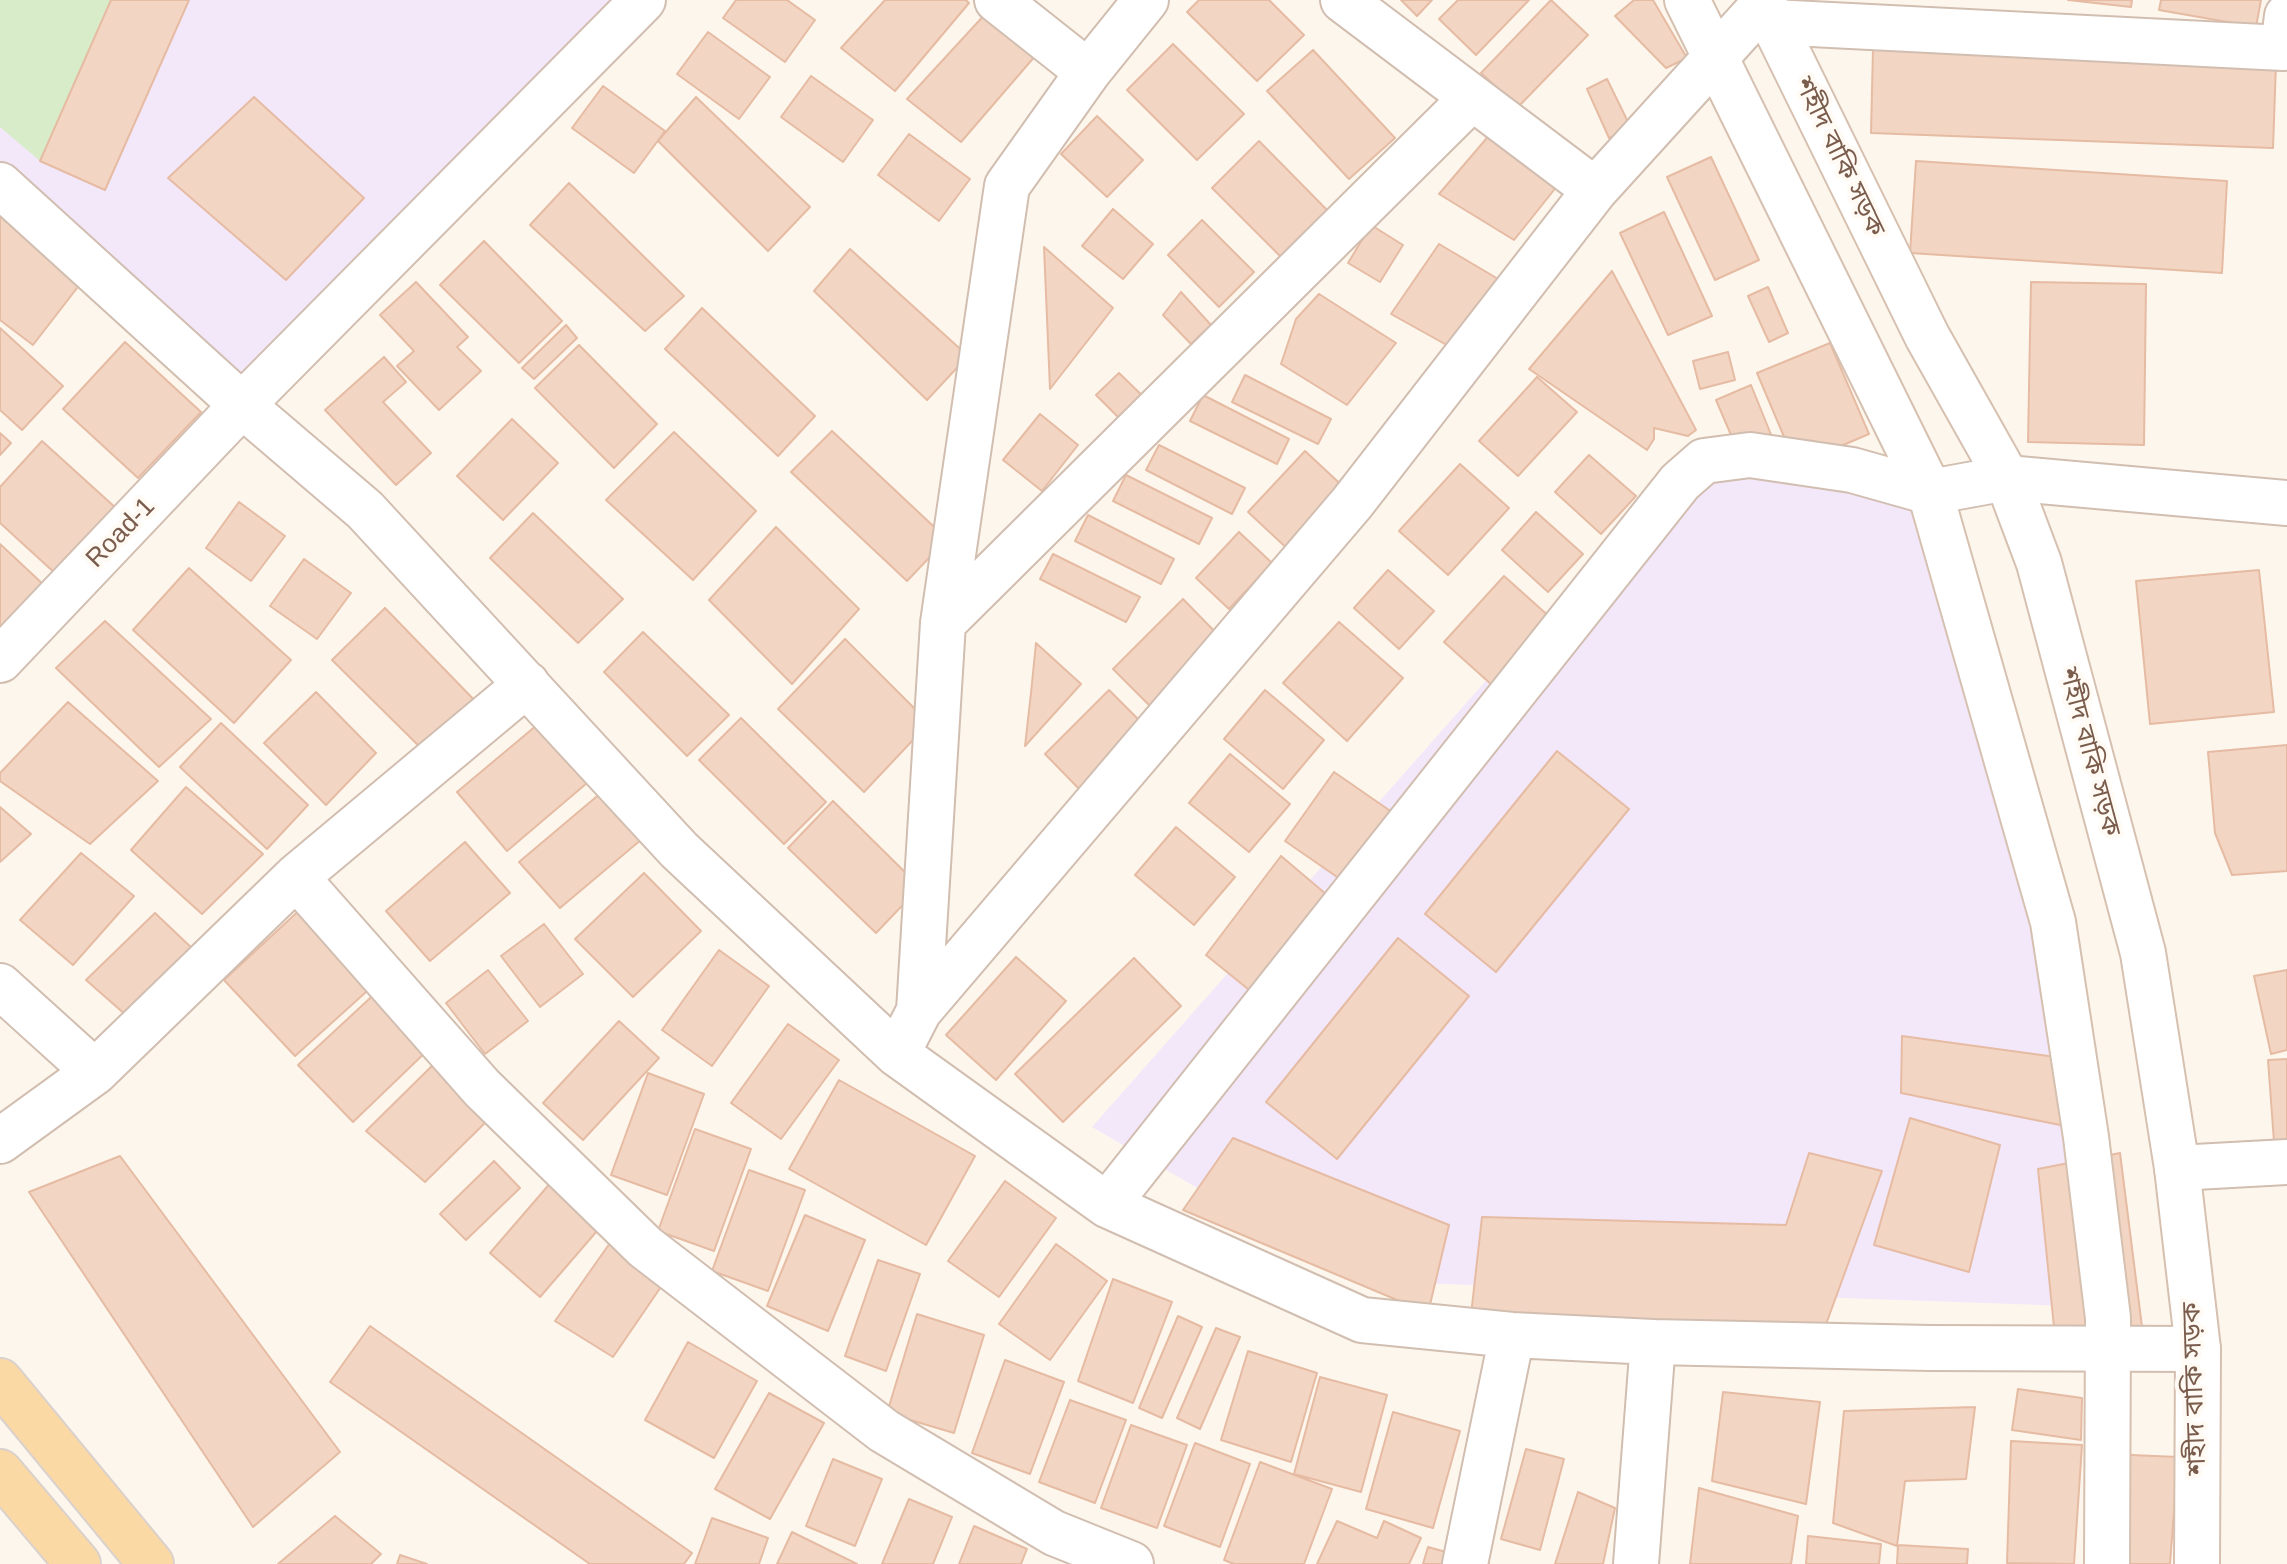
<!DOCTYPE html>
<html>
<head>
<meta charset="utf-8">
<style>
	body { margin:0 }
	canvas { display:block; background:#fdf6ec }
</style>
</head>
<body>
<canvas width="2287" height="1564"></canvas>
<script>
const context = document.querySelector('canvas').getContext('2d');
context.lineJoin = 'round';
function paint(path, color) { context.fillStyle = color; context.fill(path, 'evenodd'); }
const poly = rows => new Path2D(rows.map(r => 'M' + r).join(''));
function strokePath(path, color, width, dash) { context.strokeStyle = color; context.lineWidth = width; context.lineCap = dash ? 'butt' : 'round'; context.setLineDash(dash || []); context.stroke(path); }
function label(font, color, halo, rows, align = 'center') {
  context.font = font + ' Helvetica,"Noto Sans Bengali",sans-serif'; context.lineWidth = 8; context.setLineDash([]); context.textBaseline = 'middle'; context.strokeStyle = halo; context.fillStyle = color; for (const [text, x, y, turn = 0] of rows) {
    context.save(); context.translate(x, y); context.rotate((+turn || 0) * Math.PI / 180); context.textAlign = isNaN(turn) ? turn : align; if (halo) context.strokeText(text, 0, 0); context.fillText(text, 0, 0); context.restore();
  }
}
const education = poly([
	[0,0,637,0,242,405,0,191],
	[1685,455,1919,494,2006,700,2099,1307,1358,1281,1092,1127]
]);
const green = poly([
	[0,0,111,0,40,161,0,127]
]);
const building = poly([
	[111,0,189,0,105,190,40,161,111,0],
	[736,0,787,0,815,20,785,62,723,18,736,0],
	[885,0,966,0,969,3,895,91,841,48,885,0],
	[1199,0,1269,0,1304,35,1257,81,1187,12,1199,0],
	[1401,0,1432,0,1417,16,1401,0],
	[1458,0,1529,0,1476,55,1439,19,1458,0],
	[1551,0,1588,35,1518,107,1481,73,1551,0],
	[1634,0,1653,0,1687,58,1666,68,1615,16,1634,0],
	[2068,0,2132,0,2131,7,2068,0],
	[2161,0,2261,0,2256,27,2159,10,2161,0],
	[988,11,1036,55,961,142,907,99,988,11],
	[708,32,770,77,739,119,677,74,708,32],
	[1173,44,1244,114,1197,160,1127,90,1173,44],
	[1873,49,2276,63,2273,148,1871,133,1873,49],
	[1313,50,1395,138,1349,179,1267,91,1313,50],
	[811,76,873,120,843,162,781,117,811,76],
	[1607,79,1631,128,1609,138,1587,89,1607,79],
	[603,86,665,131,634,173,572,128,603,86],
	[254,97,364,198,286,280,168,178,254,97],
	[696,97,810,207,768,251,658,141,696,97],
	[1097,116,1143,160,1107,197,1061,154,1097,116],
	[1492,132,1562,180,1514,240,1439,194,1492,132],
	[909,134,970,179,939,221,878,175,909,134],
	[1259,141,1329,212,1282,258,1212,188,1259,141],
	[1711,157,1759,260,1715,280,1667,177,1711,157],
	[1916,161,2227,181,2222,273,1910,253,1916,161],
	[569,183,684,296,645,331,530,225,569,183],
	[8,206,91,270,33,345,0,320,0,216,8,206],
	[1113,209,1153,244,1123,279,1082,246,1113,209],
	[1664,212,1712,316,1668,335,1620,233,1664,212],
	[1202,220,1254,272,1219,307,1168,255,1202,220],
	[1371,225,1403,245,1380,282,1348,263,1371,225],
	[484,241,562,321,519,363,440,285,484,241],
	[1439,244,1510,286,1461,353,1391,314,1439,244],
	[1044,247,1113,308,1050,389,1044,247],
	[850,249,968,356,927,400,814,291,850,249],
	[1612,271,1696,430,1688,436,1654,428,1654,439,1647,450,1529,369,1612,271],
	[416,282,468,337,457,347,481,371,439,410,397,366,414,351,380,315,416,282],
	[2031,282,2146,284,2144,445,2028,442,2031,282],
	[1768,287,1788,333,1769,342,1748,296,1768,287],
	[1181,292,1211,325,1191,344,1163,315,1181,292],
	[1319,294,1396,343,1347,405,1281,364,1296,319,1319,294],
	[702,308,815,416,778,456,665,349,702,308],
	[566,325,577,338,534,379,522,368,566,325],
	[0,328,63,386,22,430,0,410,0,328],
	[125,342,201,412,138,478,63,409,125,342],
	[1830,343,1869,434,1796,465,1757,373,1830,343],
	[579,345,657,424,614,468,535,388,579,345],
	[1728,352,1735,380,1700,389,1693,361,1728,352],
	[384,357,406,382,383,402,431,453,396,485,325,410,384,357],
	[1119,373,1153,406,1130,429,1096,395,1119,373],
	[1245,375,1331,419,1318,444,1232,402,1245,375],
	[1537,377,1577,412,1518,476,1479,441,1537,377],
	[1751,385,1772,437,1734,442,1716,400,1751,385],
	[1203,395,1289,439,1277,464,1190,421,1203,395],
	[1040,414,1078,445,1042,491,1003,460,1040,414],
	[512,419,558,463,503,520,457,476,512,419],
	[832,431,947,539,907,581,791,472,832,431],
	[674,432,756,511,693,580,606,500,674,432],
	[0,433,11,443,0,455,0,433],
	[42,441,117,509,57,575,0,523,0,487,42,441],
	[1159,445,1245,488,1232,514,1146,470,1159,445],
	[1305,451,1349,492,1292,553,1248,512,1305,451],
	[1589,455,1636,496,1601,534,1555,492,1589,455],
	[1460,464,1509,508,1448,575,1399,531,1460,464],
	[1126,475,1212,518,1199,544,1113,501,1126,475],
	[239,502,285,536,251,581,206,548,239,502],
	[1536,512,1583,554,1548,592,1502,550,1536,512],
	[533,513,623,599,578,643,490,558,533,513],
	[1088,515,1174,559,1161,584,1075,541,1088,515],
	[776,527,859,609,792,684,709,600,776,527],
	[1239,532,1272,563,1229,609,1196,578,1239,532],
	[0,544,46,587,5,631,0,626,0,544],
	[1053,554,1140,597,1126,622,1040,579,1053,554],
	[304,559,351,593,317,639,270,606,304,559],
	[189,568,291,660,234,723,133,630,189,568],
	[1388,570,1434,611,1399,649,1354,608,1388,570],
	[2259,570,2274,712,2150,724,2136,581,2259,570],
	[1504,576,1552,619,1492,685,1444,642,1504,576],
	[1183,599,1223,640,1153,709,1113,669,1183,599],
	[385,608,481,707,430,757,332,660,385,608],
	[105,621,211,719,159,767,56,668,105,621],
	[1339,622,1403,678,1347,741,1283,683,1339,622],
	[643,632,729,715,687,756,604,672,643,632],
	[845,639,929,723,864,792,778,709,845,639],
	[1036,643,1081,684,1025,746,1031,693,1036,643],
	[1109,690,1149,730,1084,794,1045,754,1109,690],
	[1265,690,1324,740,1283,789,1224,739,1265,690],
	[316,692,376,753,326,805,264,743,316,692],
	[68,702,158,781,90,844,0,781,0,773,68,702],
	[741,718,826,802,784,844,699,760,741,718],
	[221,723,308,805,267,849,180,767,221,723],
	[537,725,587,783,507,851,457,792,537,725],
	[2287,745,2287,871,2232,875,2215,833,2208,752,2287,745],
	[1557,751,1629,809,1496,972,1425,914,1557,751],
	[1230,754,1290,804,1249,852,1189,803,1230,754],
	[1334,772,1402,819,1353,888,1285,841,1334,772],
	[186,787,263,854,202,914,131,850,186,787],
	[602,792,642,839,560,908,519,862,602,792],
	[833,801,920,887,876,933,788,848,833,801],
	[0,807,31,834,0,862,0,807],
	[1176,827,1235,877,1194,925,1135,875,1176,827],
	[465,842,510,893,430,961,386,911,465,842],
	[81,853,134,896,73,965,20,920,81,853],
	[1281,856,1340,906,1259,998,1206,955,1281,856],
	[644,873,701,931,633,997,575,939,644,873],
	[305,905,376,983,295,1056,224,980,305,905],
	[155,913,196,952,127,1016,86,980,155,913],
	[544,924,583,974,540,1007,501,956,544,924],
	[1398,938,1469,996,1337,1159,1266,1102,1398,938],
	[719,950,769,986,712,1066,662,1030,719,950],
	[1016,957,1066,1001,996,1080,946,1035,1016,957],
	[1134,958,1181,1006,1063,1122,1015,1074,1134,958],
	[488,970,528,1021,485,1054,446,1003,488,970],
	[2287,970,2287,1050,2271,1054,2254,976,2287,970],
	[381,988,432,1046,353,1122,298,1065,381,988],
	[619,1021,659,1058,583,1140,543,1103,619,1021],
	[788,1024,839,1060,781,1139,731,1103,788,1024],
	[1902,1036,2085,1061,2075,1128,1901,1093,1902,1036],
	[440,1058,493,1115,425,1182,366,1131,440,1058],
	[2287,1059,2287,1154,2275,1155,2268,1060,2287,1059],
	[648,1073,704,1094,667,1195,611,1175,648,1073],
	[839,1080,975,1156,926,1245,789,1169,839,1080],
	[1910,1118,2000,1145,1969,1272,1874,1245,1910,1118],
	[695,1129,751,1149,714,1251,658,1231,695,1129],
	[1233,1138,1449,1225,1428,1313,1183,1210,1233,1138],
	[1809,1153,1882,1171,1825,1327,1471,1315,1482,1217,1786,1225,1809,1153],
	[2120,1153,2142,1327,2054,1327,2038,1169,2120,1153],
	[120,1156,340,1452,253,1527,29,1192,120,1156],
	[494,1161,520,1188,466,1240,440,1214,494,1161],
	[749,1170,805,1190,768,1291,712,1271,749,1170],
	[553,1180,603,1224,540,1297,490,1253,553,1180],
	[1005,1181,1056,1218,999,1297,948,1261,1005,1181],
	[805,1215,865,1240,828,1331,767,1306,805,1215],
	[610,1243,665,1281,613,1357,555,1321,610,1243],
	[1056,1244,1107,1281,1050,1360,999,1324,1056,1244],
	[878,1260,920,1274,886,1371,845,1356,878,1260],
	[1113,1279,1172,1302,1133,1403,1078,1381,1113,1279],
	[917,1314,984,1335,954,1433,887,1413,917,1314],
	[1178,1316,1202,1327,1162,1418,1139,1408,1178,1316],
	[370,1326,692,1553,684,1564,590,1564,330,1382,370,1326],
	[1216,1328,1240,1337,1200,1429,1177,1418,1216,1328],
	[688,1342,757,1381,714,1458,645,1420,688,1342],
	[1248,1351,1317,1373,1291,1462,1221,1440,1248,1351],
	[1005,1360,1064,1382,1030,1474,972,1453,1005,1360],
	[1320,1377,1387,1395,1361,1492,1294,1474,1320,1377],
	[2018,1389,2082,1398,2081,1440,2012,1430,2018,1389],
	[1723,1392,1820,1402,1806,1504,1712,1481,1723,1392],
	[769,1393,824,1423,770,1519,715,1489,769,1393],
	[1070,1400,1126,1420,1095,1503,1039,1482,1070,1400],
	[1975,1407,1966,1479,1905,1481,1897,1546,1833,1523,1844,1411,1975,1407],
	[1393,1412,1460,1431,1433,1528,1366,1509,1393,1412],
	[1131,1425,1187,1445,1157,1528,1101,1508,1131,1425],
	[2011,1441,2082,1445,2074,1564,2007,1563,2011,1441],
	[1195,1443,1250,1464,1220,1547,1164,1526,1195,1443],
	[1526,1449,1564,1459,1540,1550,1501,1539,1526,1449],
	[2107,1454,2178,1457,2170,1564,2104,1564,2107,1454],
	[833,1459,882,1479,855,1546,806,1526,833,1459],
	[1260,1462,1332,1489,1304,1564,1234,1564,1224,1560,1260,1462],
	[1699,1488,1798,1516,1791,1564,1690,1564,1699,1488],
	[1578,1492,1615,1508,1603,1564,1555,1564,1578,1492],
	[909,1499,952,1517,933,1564,882,1564,909,1499],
	[335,1516,381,1554,371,1564,278,1564,335,1516],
	[712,1518,768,1538,759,1564,695,1564,712,1518],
	[1337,1521,1377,1538,1384,1521,1421,1538,1409,1564,1317,1564,1337,1521],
	[974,1526,1027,1549,1021,1564,959,1564,974,1526],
	[792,1532,857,1564,777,1564,792,1532],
	[1808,1536,1881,1544,1879,1564,1806,1564,1808,1536],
	[1898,1545,1968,1549,1967,1564,1897,1564,1898,1545],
	[1428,1547,1489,1564,1423,1564,1428,1547],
	[400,1555,427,1564,397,1564,400,1555]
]);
const street = poly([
	[997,0,1088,72],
	[1343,0,1595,190],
	[1772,22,2283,48,2287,16],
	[0,185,242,405,365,510,679,850,897,1054,1107,1205,1362,1320,1512,1335,1653,1342,1930,1348,2198,1349],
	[943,623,1472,98],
	[0,660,242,405,643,0],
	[296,877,482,1088,645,1247,884,1431,1054,1533,1131,1564],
	[0,986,95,1072],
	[919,1011,943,623,1007,186,1088,72,1146,0],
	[897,1054,919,1011,1352,503,1595,190,1764,4],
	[0,1141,95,1072,296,877,527,684],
	[2177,1168,2287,1162],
	[1107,1205,1680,482,1704,461,1750,455,1852,470,1930,492,2007,478,2287,503],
	[1465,1564,1512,1335],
	[1636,1564,1653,1342]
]);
const secondary = poly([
	[1687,0,1930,492,2053,922,2086,1137,2108,1318,2107,1564],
	[1762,0,1927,336,2007,478,2039,563,2143,953,2177,1168,2198,1349,2197,1564]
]);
const primary = poly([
	[0,1381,151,1564],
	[0,1472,78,1564]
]);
const streetNames = [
	["শহীদ বাকি সড়ক",1839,157,64],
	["Road-1",121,533,-46],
	["শহীদ বাকি সড়ক",2089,752,75],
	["শহীদ বাকি সড়ক",2195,1389,-92]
];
paint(education, '#f3e8fa');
paint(green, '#d8ecc9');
paint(building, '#f3d5c3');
strokePath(building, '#e6bba3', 2);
strokePath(street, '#d1beb0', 48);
strokePath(secondary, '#d6c0b0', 48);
strokePath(primary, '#dad1cd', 48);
strokePath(street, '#fff', 44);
strokePath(secondary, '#fff', 44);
strokePath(primary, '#fbd9a5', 44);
label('26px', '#7a5c4d', '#fffaf3', streetNames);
</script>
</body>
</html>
